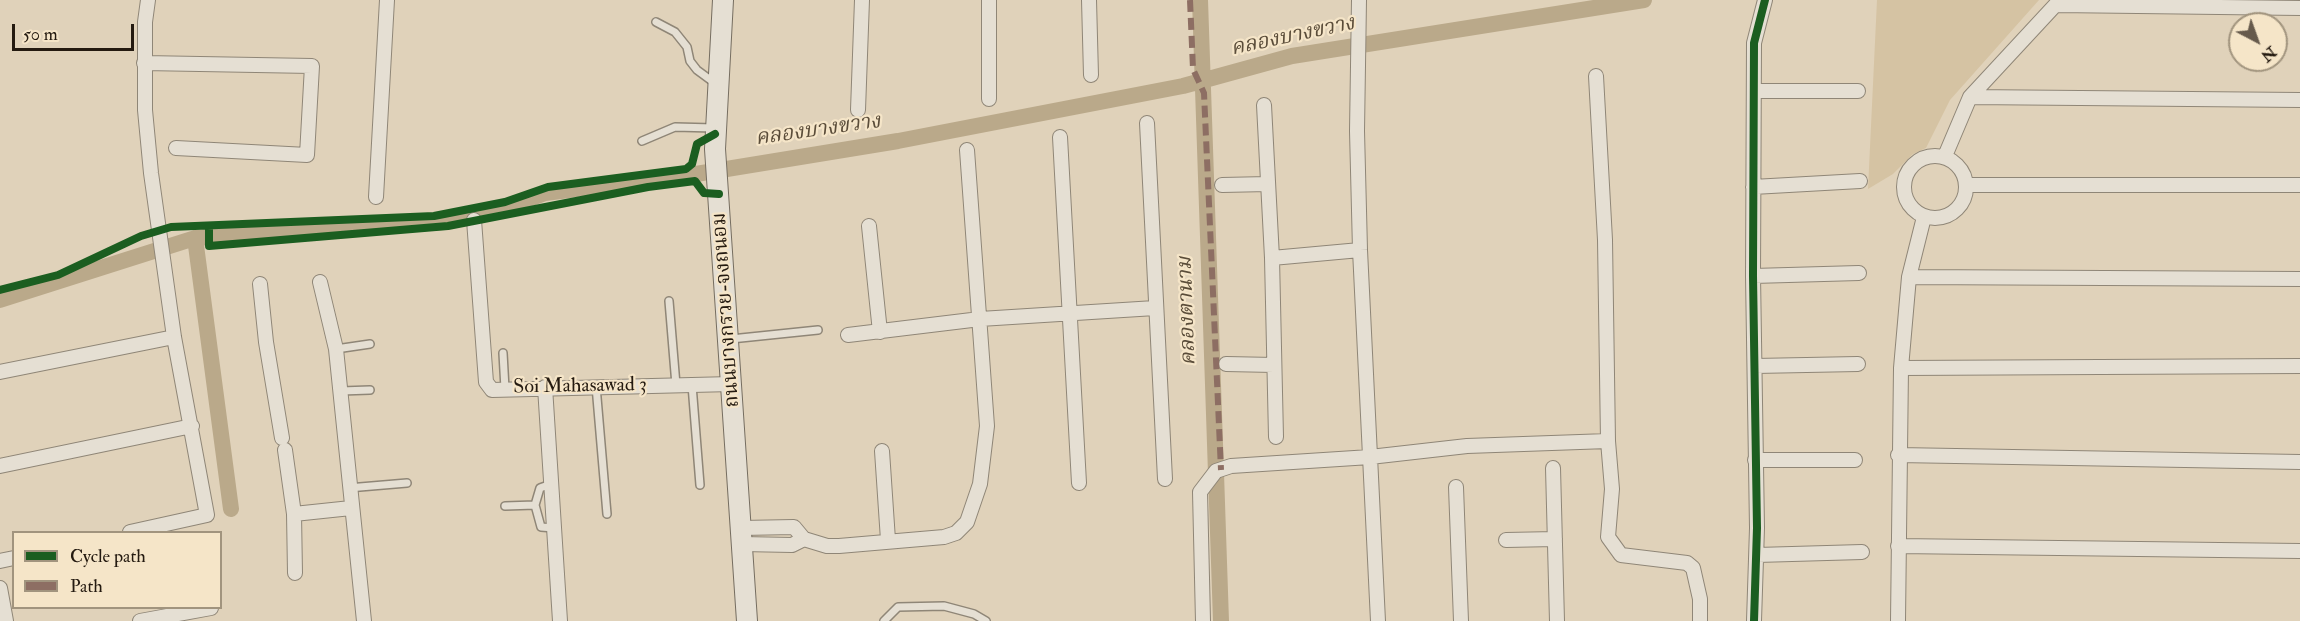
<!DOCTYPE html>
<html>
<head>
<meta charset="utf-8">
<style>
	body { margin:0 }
	#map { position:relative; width:2300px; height:621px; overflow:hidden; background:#e0d2ba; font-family:"IM FELL Double Pica",serif }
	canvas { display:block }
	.legend { position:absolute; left:12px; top:531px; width:210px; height:78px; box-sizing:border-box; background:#f5e5c8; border:2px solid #a1947e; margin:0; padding:8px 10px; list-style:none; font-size:18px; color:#241a10 }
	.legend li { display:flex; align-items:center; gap:12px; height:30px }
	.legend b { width:30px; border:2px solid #a1947e }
	.north { position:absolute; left:2228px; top:12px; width:60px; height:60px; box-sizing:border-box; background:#f5e5c8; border:2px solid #a1947e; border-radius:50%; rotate:139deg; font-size:16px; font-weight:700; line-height:24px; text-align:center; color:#241a10 }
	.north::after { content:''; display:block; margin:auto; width:21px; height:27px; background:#665a4c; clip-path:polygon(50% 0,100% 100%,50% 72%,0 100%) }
	.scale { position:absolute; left:12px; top:24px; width:122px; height:27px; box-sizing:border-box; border:3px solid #241a10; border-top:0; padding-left:8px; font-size:18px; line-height:21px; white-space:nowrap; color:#241a10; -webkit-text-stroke:4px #f5e5c8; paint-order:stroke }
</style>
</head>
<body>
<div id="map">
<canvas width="2300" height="621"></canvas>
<ul class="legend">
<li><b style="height:8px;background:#1b5e20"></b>Cycle path</li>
<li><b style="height:8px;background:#8d6e63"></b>Path</li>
</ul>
<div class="north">N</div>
<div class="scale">50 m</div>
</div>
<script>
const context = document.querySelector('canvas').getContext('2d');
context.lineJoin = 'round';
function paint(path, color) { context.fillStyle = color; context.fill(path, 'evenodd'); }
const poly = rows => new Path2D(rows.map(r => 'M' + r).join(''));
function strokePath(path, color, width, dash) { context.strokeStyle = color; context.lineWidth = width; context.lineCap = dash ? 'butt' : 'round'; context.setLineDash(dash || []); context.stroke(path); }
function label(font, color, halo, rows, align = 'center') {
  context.font = font + ' "IM FELL Double Pica","Noto Serif Thai",serif'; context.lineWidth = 4.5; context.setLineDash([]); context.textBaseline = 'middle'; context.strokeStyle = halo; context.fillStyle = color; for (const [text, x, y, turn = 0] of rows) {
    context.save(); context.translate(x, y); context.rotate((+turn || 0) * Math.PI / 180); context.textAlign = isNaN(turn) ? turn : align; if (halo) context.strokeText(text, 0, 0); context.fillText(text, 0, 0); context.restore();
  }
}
const green = poly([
	[1877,0,2039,0,1950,100,1926,148,1913,154,1893,174,1868,189]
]);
const canal = poly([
	[1200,0,1221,621],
	[195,238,231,509],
	[0,300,195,238,444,222,502,209,545,193,696,174,898,141,1183,86,1292,56,1644,0]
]);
const lane = poly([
	[656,22,675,32,687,47,690,61,697,70,716,84],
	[642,141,675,127,714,128],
	[669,301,676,385],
	[731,339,818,330],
	[336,349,370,344],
	[503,353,505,389],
	[692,385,700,485],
	[596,386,607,514],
	[341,391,370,390],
	[551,484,540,488,535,505,541,527,554,528],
	[348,488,407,483],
	[505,506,535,505],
	[884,621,898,607,944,606,974,614,986,621]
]);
const street = poly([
	[1089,0,1091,75],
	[1359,0,1357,131,1360,250,1378,621],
	[2057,5,2300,8],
	[144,63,312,66,307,155,176,148],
	[1596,76,1605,240,1608,441,1612,489,1608,537,1621,555,1687,563,1693,568,1700,599,1700,621],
	[1754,91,1858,91],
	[1970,97,2300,100],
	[989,99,989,0],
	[1264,105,1272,258,1276,437],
	[858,110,862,0],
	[1147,123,1165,479],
	[1060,137,1079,483],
	[1945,156,1970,97,2060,0],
	'1904 187a31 31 0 1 1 62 0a31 31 0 1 1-62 0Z',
	[1222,185,1268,184],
	[1967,185,2300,185],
	[1753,187,1860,181],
	[376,197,387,0],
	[474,220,486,382,492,390,732,384],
	[869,226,880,332],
	[1272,258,1360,250],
	[1753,276,1859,273],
	[1909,277,2300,279],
	[320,282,336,349,364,621],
	[260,284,266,342,282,438],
	[848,335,980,319,1155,308],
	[1226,364,1274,365],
	[1755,366,1858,364],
	[1901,368,2300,366],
	[0,372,174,337],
	[545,387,560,621],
	[285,450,294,514],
	[882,451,888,540],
	[1898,455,2300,462],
	[1755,460,1855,460],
	[0,466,192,426],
	[1553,468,1557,621],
	[1456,487,1461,621],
	[741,528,794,527,804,539,827,546,839,546,944,537,956,533,967,522,980,484,987,426,967,150],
	[130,532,207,515,174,337,151,173,145,110,145,22,148,0],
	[1506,540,1555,539],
	[742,544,792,545,804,539],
	[1898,546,2300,551],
	[1757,555,1862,552],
	[0,561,14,558],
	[295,573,294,514,351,508],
	[0,588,6,621],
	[140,621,211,608],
	[1203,621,1200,492,1216,471,1231,466,1370,457,1467,446,1608,441],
	[1754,621,1757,528,1753,276,1754,43,1765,0],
	[1898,621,1901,368,1909,277,1924,217]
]);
const secondary = poly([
	[723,0,715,149,747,621]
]);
const quiet = poly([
	[1190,0,1193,69,1204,93,1221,470]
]);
const cycleway = poly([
	[209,227,209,246,448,226,648,187,695,181,704,193,719,194],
	[0,290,58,275,141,236,171,227,434,216,505,202,548,187,686,169,692,164,697,144,715,134],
	[1754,621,1757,528,1753,276,1754,43,1765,0]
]);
const streetNames = [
	["ถนนบางกรวย-จงถนอม",727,310,-94],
	["Soi Mahasawad 3",580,387,-1]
];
const waterNames = [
	["คลองบางขวาง",1293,37,-12],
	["คลองบางขวาง",818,131,-8],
	["คลองตานาม",1188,311,-92]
];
paint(green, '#d5c3a3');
strokePath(canal, '#baa98a', 16);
strokePath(lane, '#8f8677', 10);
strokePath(street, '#8f8677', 16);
strokePath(secondary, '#756d60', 22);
strokePath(lane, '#e5dfd3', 7);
strokePath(street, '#e5dfd3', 14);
strokePath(secondary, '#e5dfd3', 20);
strokePath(quiet, '#8d6e63', 6, [12, 6]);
strokePath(cycleway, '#1b5e20', 8);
label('20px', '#241a10', '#f5e5c8', streetNames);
label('italic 21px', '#5a4c39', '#f5e5c8', waterNames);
</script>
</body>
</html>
